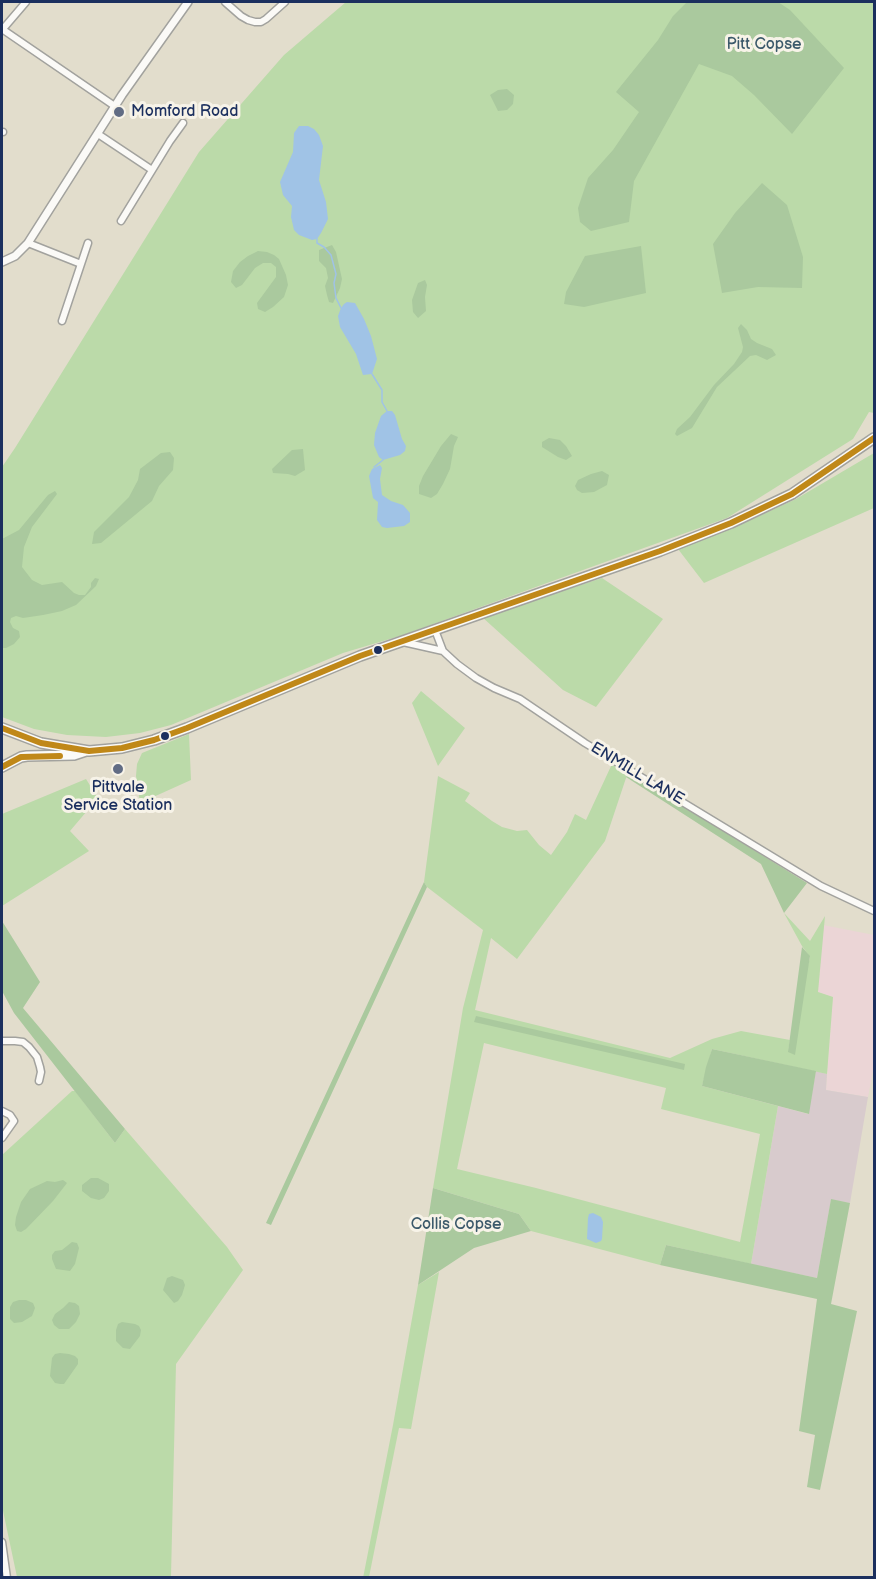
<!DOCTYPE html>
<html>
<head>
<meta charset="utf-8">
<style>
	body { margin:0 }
	#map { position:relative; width:876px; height:1579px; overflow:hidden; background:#e2ddcc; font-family:"Balsamiq Sans",sans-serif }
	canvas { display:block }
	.frame { position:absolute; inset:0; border:3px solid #1b2f5e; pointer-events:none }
</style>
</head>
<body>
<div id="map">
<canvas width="876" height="1579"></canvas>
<div class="frame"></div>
</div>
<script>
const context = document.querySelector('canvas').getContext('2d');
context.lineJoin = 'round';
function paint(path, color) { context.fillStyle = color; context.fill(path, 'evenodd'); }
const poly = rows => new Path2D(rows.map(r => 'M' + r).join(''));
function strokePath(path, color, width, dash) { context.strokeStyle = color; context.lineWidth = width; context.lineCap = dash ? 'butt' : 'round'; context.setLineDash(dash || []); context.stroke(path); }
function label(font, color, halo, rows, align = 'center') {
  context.font = font + ' "Balsamiq Sans",sans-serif'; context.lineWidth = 6; context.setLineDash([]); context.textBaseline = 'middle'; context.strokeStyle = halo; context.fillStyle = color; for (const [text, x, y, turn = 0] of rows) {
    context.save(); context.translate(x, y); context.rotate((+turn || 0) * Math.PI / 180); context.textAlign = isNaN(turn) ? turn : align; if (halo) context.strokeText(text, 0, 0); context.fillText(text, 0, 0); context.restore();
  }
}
const built = poly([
	[823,925,874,935,874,1066,868,1097,826,1090,833,997,818,992]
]);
const industrial = poly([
	[816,1071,827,1074,826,1090,868,1097,850,1203,831,1200,817,1278,751,1264,778,1106,808,1114]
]);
const green = poly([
	[346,2,874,2,874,413,869,412,853,439,727,518,403,635,343,653,171,725,140,733,106,737,67,735,34,729,2,717,2,467,15,448,199,152,284,55],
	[874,453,874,508,704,583,678,549,733,528,796,499],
	[602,578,663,619,596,707,563,690,482,617],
	[421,691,465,728,438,766,412,703],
	[189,734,191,780,140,803,136,776,137,764,142,753],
	[612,764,628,772,605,841,517,959,491,938,475,1010,670,1058,712,1039,741,1031,790,1040,788,1052,810,957,802,946,784,913,810,941,825,916,818,992,833,997,827,1074,712,1049,702,1086,778,1106,751,1264,666,1245,660,1265,531,1231,519,1214,433,1188,463,1008,483,930,427,887,424,882,438,776,470,793,465,801,492,821,502,827,517,831,527,830,539,845,551,855,567,832,575,814,586,820],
	[484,1043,666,1088,661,1109,760,1134,740,1242,536,1188,457,1169],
	[86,779,98,798,70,831,89,851,2,906,2,814],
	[72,1091,75,1091,115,1143,125,1129,227,1247,243,1270,176,1364,171,1576,157,1578,17,1577,2,1506,2,1155],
	[439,1272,411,1429,399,1428,369,1577,363,1578,393,1425,418,1285]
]);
const forest = poly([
	[687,2,778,2,790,10,844,68,792,134,754,95,732,76,699,64,634,181,629,222,591,231,580,222,578,208,588,178,613,150,639,112,616,92,658,40,673,16],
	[507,89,514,95,513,104,507,110,498,111,490,95,498,90],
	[762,183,787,205,803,257,802,288,758,287,722,293,713,244,735,213],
	[332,245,336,252,342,279,340,288,333,303,329,302,327,295,325,286,328,278,326,268,319,261,319,250],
	[641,246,646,293,584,307,564,304,566,292,585,256],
	[258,251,267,252,274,255,279,259,286,275,288,285,284,297,273,307,265,312,258,309,257,303,276,277,276,267,271,263,263,263,255,268,242,285,236,288,231,282,233,271,240,262,248,256],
	[425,280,427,285,425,297,426,311,418,318,413,312,412,300,418,283],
	[741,324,747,330,751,339,757,343,772,349,776,355,767,360,756,355,750,356,717,387,692,428,677,436,675,434,677,429,690,417,714,385,734,364,742,352,743,347,738,328],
	[451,434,458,437,454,446,450,469,443,484,437,494,431,498,419,494,419,486,423,476,441,446],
	[549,438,560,440,566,446,572,456,566,460,558,457,542,447,542,442],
	[303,449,305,470,295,476,288,474,273,473,272,469,292,450],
	[170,452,174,458,173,470,159,486,152,501,101,543,92,544,94,532,129,497,138,480,140,469,161,453],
	[602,471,609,475,607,485,594,492,582,493,577,490,575,486,578,480,591,474],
	[55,491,57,494,32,527,24,547,22,567,32,580,42,585,62,582,74,593,79,595,85,595,91,587,91,583,95,578,99,579,96,586,76,605,62,611,43,615,23,618,16,616,11,618,10,622,13,628,19,631,20,637,14,644,6,648,2,648,2,539,19,530,48,495],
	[628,772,807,883,784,913,761,864,626,777],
	[424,882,427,887,271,1225,266,1223],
	[2,921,40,982,23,1008,125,1129,115,1143,14,1013,2,991],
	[802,947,810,956,795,1055,788,1052],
	[476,1016,685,1064,684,1070,474,1022],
	[712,1049,816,1071,809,1114,702,1086,706,1067],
	[91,1178,98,1178,109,1184,109,1191,104,1198,99,1200,91,1198,82,1191,82,1185],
	[63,1180,67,1183,53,1201,26,1229,21,1232,17,1231,15,1225,16,1217,21,1202,30,1189,47,1181,55,1182],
	[433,1188,519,1214,531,1231,474,1248,418,1285],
	[831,1199,850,1203,831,1304,857,1311,820,1490,807,1487,815,1435,799,1431,817,1299,660,1265,666,1245,817,1278],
	[72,1242,77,1243,79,1248,75,1264,70,1271,56,1269,52,1259,52,1255,55,1251,62,1250],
	[172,1276,183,1280,185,1285,182,1295,178,1301,174,1303,163,1290,167,1278],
	[19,1300,26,1300,33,1303,35,1308,32,1316,22,1322,14,1323,10,1319,10,1307,13,1302],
	[69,1302,75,1303,79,1306,80,1314,76,1322,69,1329,59,1329,54,1325,52,1320,55,1314,63,1308],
	[122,1322,135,1324,139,1326,141,1330,140,1336,130,1349,123,1348,116,1341,116,1330,118,1324],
	[60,1353,69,1354,75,1356,78,1359,78,1364,64,1384,60,1384,55,1383,50,1376,52,1358,55,1354]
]);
const water = poly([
	[299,126,308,126,314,129,319,135,323,146,319,180,326,202,328,219,321,233,317,239,312,240,299,235,294,230,291,217,292,206,283,195,280,182,293,152,294,133],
	[347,302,355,303,364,319,371,336,377,359,372,374,363,375,356,354,340,327,338,316,341,308,344,304],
	[387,411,392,411,395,415,402,439,406,446,405,451,400,455,383,460,379,457,374,445,375,433,381,416],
	[380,465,382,468,380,479,382,495,391,501,403,505,410,513,410,522,404,526,387,528,382,527,377,520,378,502,373,498,369,476,372,469],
	[593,1213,601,1217,603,1222,602,1239,601,1241,596,1243,587,1239,588,1218,589,1214]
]);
const stream = poly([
	[317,239,317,243,324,247,331,255,336,274,334,283,336,298,341,308],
	[372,374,382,390,382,402,387,411],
	[374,467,383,460]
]);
const minor = poly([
	[225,2,241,16,248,20,255,22,261,22,266,19,285,2],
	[2,29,116,107],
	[2,30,26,2],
	[2,132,3,132],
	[98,134,152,170],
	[121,221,170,141,183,123],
	[28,243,81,264],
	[62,321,88,243],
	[435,630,443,651],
	[403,642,443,651,457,664,476,678,494,688,520,699,585,743,821,886,874,911],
	[2,1041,15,1041,23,1042,29,1047,37,1057,40,1067,41,1072,39,1081],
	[2,1111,10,1115,14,1121,2,1138],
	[2,1542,7,1578]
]);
const tertiary = poly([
	[2,262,15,256,28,243,122,95,188,2]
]);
const primary = poly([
	[2,728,41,743,89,751,122,748,154,740,187,728,360,656,660,551,731,523,792,494,874,438],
	[2,767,21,757,27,756,74,755,86,751]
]);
const bus1 = poly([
	[2,728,41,743,89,751,122,748,154,740,187,728,360,656,660,551,731,523,792,494,874,438],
	[2,767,21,757,60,756]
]);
const markers = [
	[119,112,6,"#616c84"],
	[378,650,5,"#1b2f5e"],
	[165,736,5,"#1b2f5e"],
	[118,769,6,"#616c84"]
];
const parkNames = [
	["Pitt Copse",764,45],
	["Collis Copse",456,1225]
];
const poiNames = [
	["Momford Road",131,112],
	["Pittvale",118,788,"center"],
	["Service Station",118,806,"center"]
];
const streetNames = [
	["ENMILL LANE",637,774,31]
];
paint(built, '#ebd5d6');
paint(industrial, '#d8cbcd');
paint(green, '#bbdaa9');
paint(forest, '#aac99e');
paint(water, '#a0c3e6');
strokePath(stream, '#a0c3e6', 1.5);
strokePath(minor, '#a2a29e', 9);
strokePath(tertiary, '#a2a29e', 10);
strokePath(primary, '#a2a29e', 12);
strokePath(minor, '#fbfaf7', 6);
strokePath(tertiary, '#fbfaf7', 7);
strokePath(primary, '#fbfaf7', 9);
strokePath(bus1, '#c08818', 6);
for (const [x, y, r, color] of markers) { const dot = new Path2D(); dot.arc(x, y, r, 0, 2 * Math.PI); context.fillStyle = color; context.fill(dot); strokePath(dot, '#f7f3e8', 2); }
label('16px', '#3b596a', '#f7f3e8', parkNames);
label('16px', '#1b2f5e', '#f7f3e8', poiNames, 'left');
label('16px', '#1b2f5e', '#f7f3e8', streetNames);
</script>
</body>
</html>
